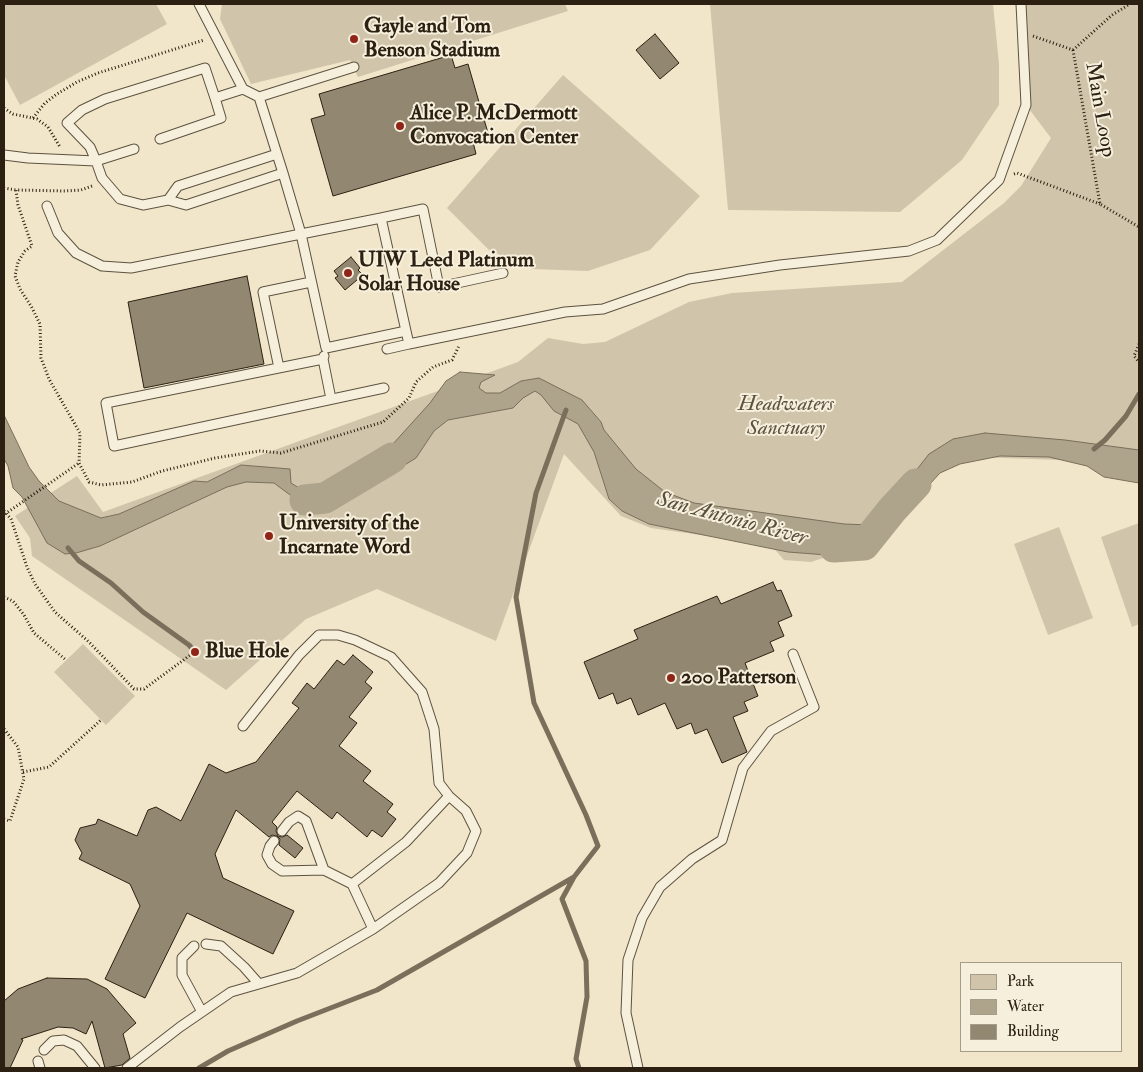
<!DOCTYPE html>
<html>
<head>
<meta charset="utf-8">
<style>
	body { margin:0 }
	#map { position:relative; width:1143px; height:1072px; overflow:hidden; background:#f1e6c9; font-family:"IM FELL Double Pica",serif }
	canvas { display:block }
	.frame { position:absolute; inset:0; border:5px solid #2c2012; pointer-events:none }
	.legend { position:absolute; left:960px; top:962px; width:162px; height:90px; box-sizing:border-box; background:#f6efdc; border:1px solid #a59c8b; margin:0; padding:6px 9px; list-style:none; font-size:15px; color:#2c2012 }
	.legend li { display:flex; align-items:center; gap:10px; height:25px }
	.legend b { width:25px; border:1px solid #a59c8b }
</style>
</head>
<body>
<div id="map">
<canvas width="1143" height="1072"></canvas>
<div class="frame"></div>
<ul class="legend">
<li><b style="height:14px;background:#d0c4aa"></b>Park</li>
<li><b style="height:14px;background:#aea38b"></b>Water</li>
<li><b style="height:14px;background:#928771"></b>Building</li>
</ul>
</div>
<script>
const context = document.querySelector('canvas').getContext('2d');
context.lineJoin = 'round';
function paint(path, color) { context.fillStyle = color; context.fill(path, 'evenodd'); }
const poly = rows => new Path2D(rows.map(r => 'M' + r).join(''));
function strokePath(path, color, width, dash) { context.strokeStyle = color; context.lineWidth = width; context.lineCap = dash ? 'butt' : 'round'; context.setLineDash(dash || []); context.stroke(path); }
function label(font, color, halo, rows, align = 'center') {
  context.font = font + ' "IM FELL Double Pica",serif'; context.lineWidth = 4; context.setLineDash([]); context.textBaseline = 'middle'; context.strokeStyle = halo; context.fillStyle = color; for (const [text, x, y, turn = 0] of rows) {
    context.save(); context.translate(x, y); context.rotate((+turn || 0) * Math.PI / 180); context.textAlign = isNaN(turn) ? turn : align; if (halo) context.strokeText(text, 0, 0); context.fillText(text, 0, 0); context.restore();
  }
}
const green = poly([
	[4,4,156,4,167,24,20,105,4,75],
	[222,4,565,4,568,11,358,77,350,60,251,84,220,19],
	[710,4,993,4,999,64,999,105,962,160,900,212,728,210],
	[1021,4,1139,4,1139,467,1089,461,973,457,925,464,899,481,859,536,841,552,811,562,784,560,771,545,651,528,621,516,564,454,496,641,377,589,306,619,226,690,32,556,30,538,15,516,77,476,103,512,518,362,548,338,583,344,605,342,689,302,732,293,902,282,1004,203,1021,186,1051,138,1026,105],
	[563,75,700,196,650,250,588,271,532,269,489,250,447,208],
	[1139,523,1139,624,1132,627,1101,537],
	[1059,527,1093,618,1048,635,1014,544],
	[83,644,135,696,106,725,54,672]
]);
const water = poly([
	[460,372,495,375,481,382,479,388,486,393,500,393,521,381,539,378,582,400,601,422,604,430,636,469,665,492,694,503,844,524,871,525,871,552,866,558,788,552,649,524,622,511,609,499,594,452,578,424,554,411,541,395,535,391,523,398,513,408,448,420,434,431,416,458,364,490,323,507,305,506,274,483,246,482,227,487,100,546,76,553,65,554,47,543,22,497,13,488,8,466,4,459,4,415,29,467,39,481,59,501,101,518,119,514,194,481,207,482,241,465,290,469,291,483,307,493,354,485,359,471,357,464,366,458,392,445,430,403,446,381,460,372],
	[985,433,1065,440,1139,450,1139,483,1104,477,1087,466,1049,457,1000,456,960,464,940,473,886,532,889,505,929,454,953,439,985,433]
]);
const stream = poly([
	[566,410,536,493,516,597,534,703,586,815,598,846,574,877,562,899,586,961,587,997,576,1059,579,1068],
	[1094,449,1105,440,1126,416,1139,394],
	[68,548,79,561,111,583,143,612,189,645,195,652],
	[199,1068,228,1051,297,1021,377,990,574,877]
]);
const river = poly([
	[305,500,325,498,392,458],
	[834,547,864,545,892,510,916,484]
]);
const building = poly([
	[655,34,679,63,660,79,636,50,655,34],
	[451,55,455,68,468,64,488,133,472,138,476,154,333,196,311,119,325,115,319,94,451,55],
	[351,257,360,268,358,270,363,275,345,290,335,278,338,276,334,271,351,257],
	[247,276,264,364,144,388,128,302,247,276],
	[773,582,777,591,781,590,792,616,778,622,784,636,770,642,774,651,745,663,758,696,744,702,748,711,733,717,747,752,722,763,707,729,695,734,691,723,677,729,665,703,638,715,631,698,617,704,613,693,599,699,584,662,638,639,634,630,717,596,721,604,773,582],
	[353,655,373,672,365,682,372,688,349,717,357,723,339,746,371,771,363,781,393,804,387,812,396,819,382,837,372,830,367,837,337,812,332,819,297,791,272,822,277,827,276,831,278,836,282,837,287,835,303,848,295,858,279,845,280,839,277,836,272,835,269,837,236,810,215,854,223,878,294,911,273,954,187,913,145,998,105,979,140,906,130,884,79,859,82,853,75,840,80,828,96,824,98,819,137,836,148,810,156,807,181,821,209,764,226,773,256,762,299,708,292,703,307,683,314,689,337,660,344,665,353,655],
	[47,978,87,979,107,989,136,1023,123,1034,130,1058,122,1065,105,1068,92,1021,86,1034,73,1028,58,1027,21,1039,23,1040,10,1068,4,1068,4,1001,18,989,47,978]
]);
const path = poly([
	[1033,36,1073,50],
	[1073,50,1100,204,1139,227],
	[1073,50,1112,15,1130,4],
	[4,108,13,114,37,119,48,127,60,147],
	[33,118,45,103,57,94,77,82,98,73,204,40],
	[1014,174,1017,173,1100,204],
	[92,186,81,190,65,191,16,190,18,205,32,246,25,251,18,262,15,276,20,289,31,306,40,324,41,358,49,379,80,433,79,463,89,482,101,485,132,482,162,471,215,458,260,451,281,453,383,422,409,398,416,382,433,367,452,360,459,346],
	[4,188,16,190],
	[1139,344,1134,356,1139,362],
	[4,511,11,519,27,567,35,584,55,612,89,642,134,689,144,689,193,653],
	[5,514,79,463],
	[4,597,13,601,24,615,34,633,66,660],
	[4,729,18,747,24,779,10,821,4,819],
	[23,772,49,767,101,720]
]);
const lane = poly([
	[199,4,243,89,259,97,354,67],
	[259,97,283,173,301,234,326,348,406,331,409,344,565,312,603,309,689,279,780,265,909,251,937,240,999,180,1026,105,1021,4],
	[160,139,221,118,215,98],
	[134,149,96,161,90,147,67,123,82,110,105,99,205,68,215,98,243,89],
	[4,155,28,158,96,161,102,178,120,199,143,205,168,200,186,205,283,173],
	[168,200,178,186,277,154],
	[47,206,58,233,76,253,102,266,131,268,381,218,406,331],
	[381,218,423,209,439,287,503,273],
	[387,349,409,344],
	[324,356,323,359,331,399],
	[323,359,106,403,114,446,384,388],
	[279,368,263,292,311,282],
	[282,831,289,822,298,816,306,821,324,870,352,884],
	[274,841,270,846,267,855,272,864,282,871,324,870],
	[373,929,352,884,406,842,449,796],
	[206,944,221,946,244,967,259,984],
	[194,946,182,958,182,975,202,1012],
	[44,1050,53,1041,64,1040,77,1046,95,1068],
	[38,1061,40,1068],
	[127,1068,180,1027,231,992,297,973,373,929,439,883,467,853,476,831,466,811,449,796,439,783,434,729,422,692,391,657,355,640,338,635,319,635,299,655,243,726],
	[638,1068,626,1013,628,960,642,918,660,887,692,859,722,840,743,768,771,731,814,707,793,654]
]);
const markers = [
	[354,39,5,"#8f2418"],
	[400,126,5,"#8f2418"],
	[348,273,5,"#8f2418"],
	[269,536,5,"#8f2418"],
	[195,652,5,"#8f2418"],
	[671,678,5,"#8f2418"]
];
const poiNames = [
	["Gayle and Tom",364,27],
	["Benson Stadium",364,51],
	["Alice P. McDermott",410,114],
	["Convocation Center",410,138],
	["UIW Leed Platinum",358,261],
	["Solar House",358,285],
	["University of the",279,524],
	["Incarnate Word",279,548],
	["Blue Hole",205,652],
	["200 Patterson",681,678]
];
const streetNames = [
	["Main Loop",1099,110,80]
];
const parkNames = [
	["Headwaters",786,405],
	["Sanctuary",786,429]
];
const waterNames = [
	["San Antonio River",732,520,15]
];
paint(green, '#d0c4aa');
paint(water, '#aea38b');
strokePath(water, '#7a6f5b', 1);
strokePath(stream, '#7a6f5b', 5);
strokePath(river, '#aea38b', 31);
paint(building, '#928771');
strokePath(building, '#2c2012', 1);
strokePath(lane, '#5d5240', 11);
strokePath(path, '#2c2012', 3, [1, 2.5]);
strokePath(lane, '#f6efdc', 9);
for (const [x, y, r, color] of markers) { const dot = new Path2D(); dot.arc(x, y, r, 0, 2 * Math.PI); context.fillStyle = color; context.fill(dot); strokePath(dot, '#f6efdc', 2); }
label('bold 21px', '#2c2012', '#f6efdc', poiNames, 'left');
label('21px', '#2c2012', '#f6efdc', streetNames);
label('italic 21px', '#5d5140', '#f6efdc', parkNames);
label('italic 22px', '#5a4e3c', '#f6efdc', waterNames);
</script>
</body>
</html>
